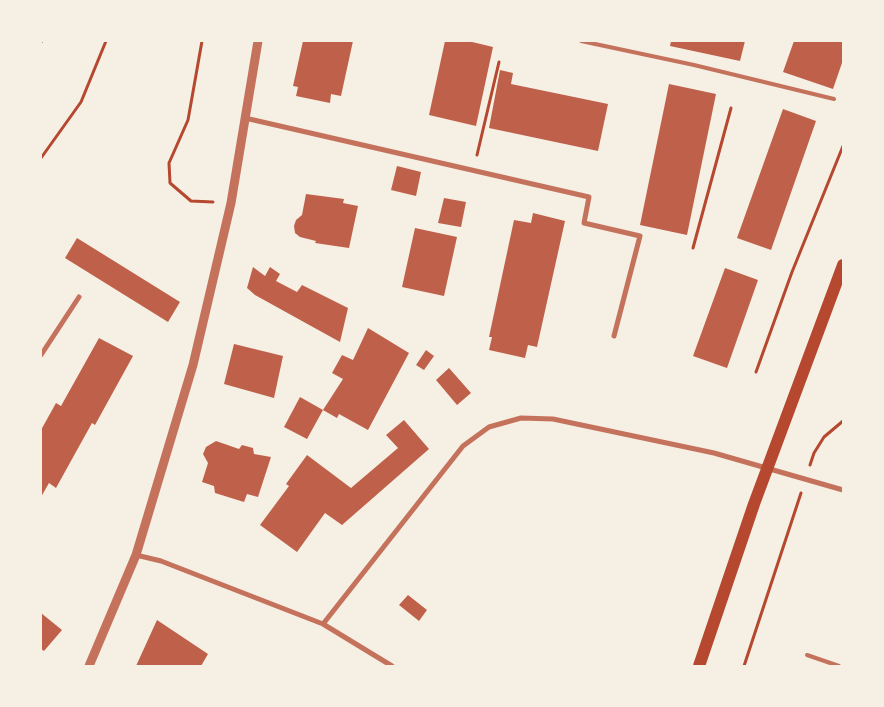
<!DOCTYPE html>
<html>
<head>
<meta charset="utf-8">
<style>
	body { margin:0 }
	#map { position:relative; width:884px; height:707px; overflow:hidden; background:#f6efe4; font-family:"Sofia Sans Condensed",sans-serif }
	canvas { display:block }
	.frame { position:absolute; inset:0; border:42px solid #f6efe4; pointer-events:none }
</style>
</head>
<body>
<div id="map">
<canvas width="884" height="707"></canvas>
<div class="frame"></div>
</div>
<script>
const context = document.querySelector('canvas').getContext('2d');
context.lineJoin = 'round';
function paint(path, color) { context.fillStyle = color; context.fill(path, 'evenodd'); }
const poly = rows => new Path2D(rows.map(r => 'M' + r).join(''));
function strokePath(path, color, width, dash) { context.strokeStyle = color; context.lineWidth = width; context.lineCap = dash ? 'butt' : 'round'; context.setLineDash(dash || []); context.stroke(path); }
const building = poly([
	[303,41,353,41,341,96,331,94,330,103,296,96,298,87,293,86],
	[445,41,468,41,493,47,476,126,429,115],
	[671,41,745,41,740,61,670,46],
	[794,41,843,41,843,60,833,89,783,72],
	[500,70,513,73,511,84,608,104,598,151,489,128],
	[669,84,716,94,687,235,640,225],
	[783,109,816,121,771,250,737,238],
	[397,166,421,172,416,196,391,190],
	[306,194,344,199,343,203,358,206,349,248,315,243,316,241,300,237,295,233,294,226,296,220,302,215],
	[444,198,466,202,461,227,438,223],
	[533,213,565,221,537,347,528,345,525,358,489,350,492,337,489,337,514,220,531,223],
	[415,228,457,237,444,296,402,287],
	[77,238,180,302,168,322,65,258],
	[253,267,265,276,270,267,280,274,276,281,297,292,302,285,348,308,340,342,255,295,247,288],
	[725,268,758,280,727,368,693,356],
	[368,328,409,353,368,430,339,414,337,418,323,410,343,379,332,373,342,355,353,360],
	[99,338,133,356,95,425,92,423,56,488,49,483,41,497,41,430,56,403,61,406],
	[234,344,283,356,274,398,224,384],
	[426,350,434,356,424,370,416,365],
	[449,368,471,393,457,405,436,380],
	[300,397,323,410,307,439,284,427],
	[404,420,429,449,342,525,325,513,297,552,260,525,289,486,286,484,307,455,351,488,398,448,386,435],
	[216,441,239,449,242,445,253,448,254,454,271,457,258,497,247,494,244,502,215,493,214,486,202,482,208,463,203,454,206,447],
	[408,595,427,610,419,621,399,605],
	[41,613,62,630,44,651,41,649],
	[157,620,208,654,201,666,136,666]
]);
const path = poly([
	[202,41,188,120,169,163,170,183,191,201,213,202],
	[41,42,42,41],
	[477,155,499,62],
	[41,158,81,102,106,41],
	[693,248,731,108],
	[756,372,792,272,843,146],
	[810,465,814,453,824,437,843,421],
	[744,666,801,493]
]);
const service = poly([
	[581,41,694,65,834,99],
	[807,655,839,666]
]);
const minor = poly([
	[245,118,589,197,584,223,640,236,614,336],
	[41,355,79,297],
	[136,555,161,561,323,624,392,666],
	[323,624,463,446,489,427,521,418,553,419,714,453,843,490]
]);
const tertiary = poly([
	[89,666,136,555,193,365,231,203,258,41]
]);
const primary = poly([
	[699,666,754,504,843,265]
]);
paint(building, '#bf614a');
strokePath(path, '#b5482f', 3);
strokePath(service, '#c5725c', 4);
strokePath(minor, '#c5725c', 5);
strokePath(tertiary, '#c5725c', 9);
strokePath(primary, '#b5482f', 12);
</script>
</body>
</html>
